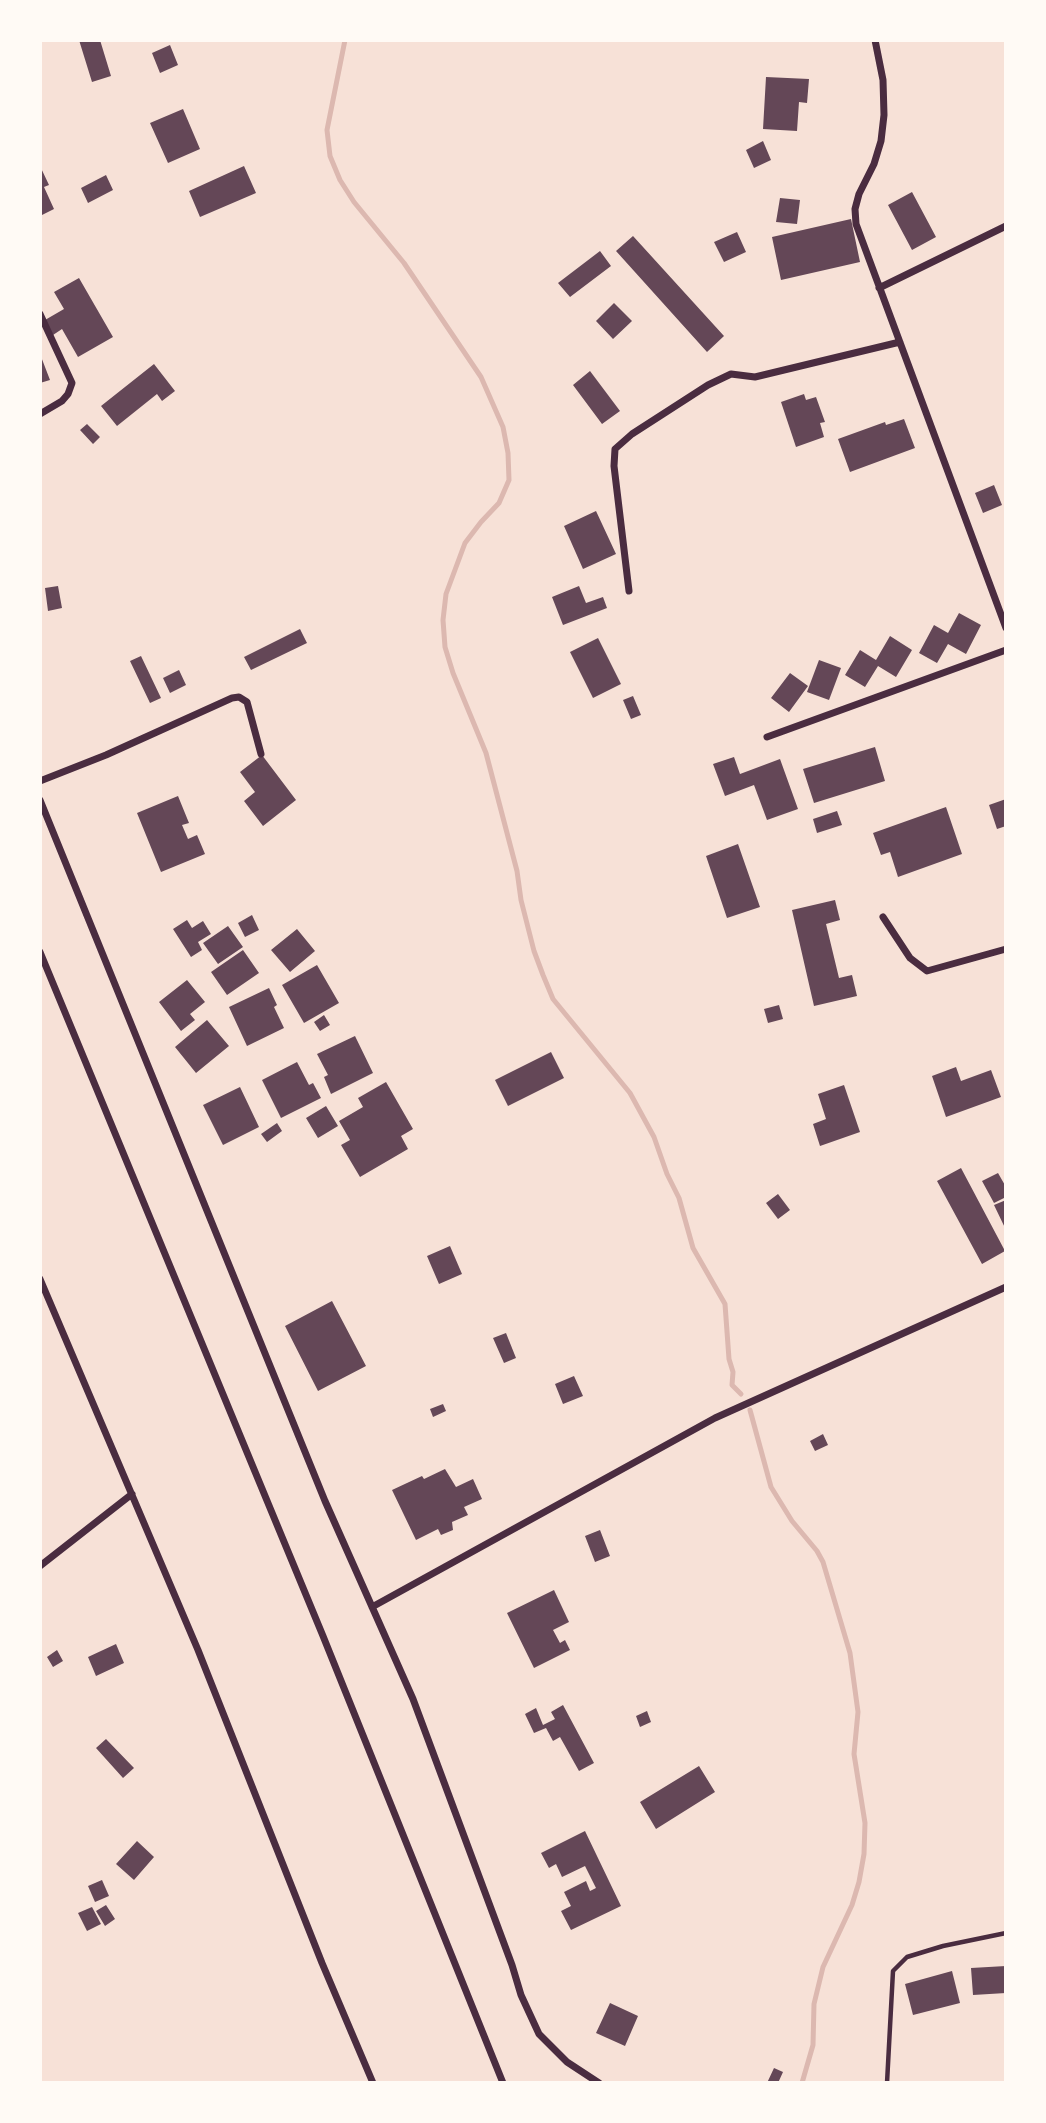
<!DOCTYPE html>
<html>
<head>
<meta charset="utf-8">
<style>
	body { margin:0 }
	#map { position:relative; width:1046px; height:2123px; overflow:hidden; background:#f7e1d7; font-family:"Alegreya Sans",sans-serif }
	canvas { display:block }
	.frame { position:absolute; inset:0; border:42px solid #fffaf5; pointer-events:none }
</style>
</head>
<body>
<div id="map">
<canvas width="1046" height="2123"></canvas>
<div class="frame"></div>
</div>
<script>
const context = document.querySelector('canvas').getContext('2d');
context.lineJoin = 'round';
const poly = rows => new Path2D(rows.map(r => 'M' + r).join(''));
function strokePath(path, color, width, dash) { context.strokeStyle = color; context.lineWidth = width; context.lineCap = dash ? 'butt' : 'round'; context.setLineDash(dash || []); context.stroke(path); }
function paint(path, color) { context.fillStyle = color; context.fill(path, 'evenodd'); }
const stream = poly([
	[345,40,327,130,330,156,340,180,354,202,404,263,481,377,503,427,508,453,509,480,499,503,481,522,465,543,446,594,443,620,445,647,453,673,486,753,517,871,521,900,534,951,543,975,553,999,630,1093,654,1137,667,1174,679,1198,693,1248,725,1304,729,1359,733,1372,732,1385,741,1394],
	[750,1410,771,1487,792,1521,817,1551,823,1562,850,1653,858,1712,854,1754,865,1823,864,1854,859,1882,852,1905,823,1967,814,2004,813,2045,802,2083]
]);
const building = poly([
	[79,40,100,40,111,76,92,82],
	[170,45,178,65,160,73,152,53],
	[766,77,809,79,807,103,799,102,797,131,763,129],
	[183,109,200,149,168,163,150,123],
	[763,141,771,160,754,168,746,150],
	[40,166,49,185,44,187,54,209,40,216],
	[244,166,256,193,200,217,189,191],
	[106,175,113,190,88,203,81,188],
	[912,192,936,237,912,250,888,205],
	[780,198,800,200,797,224,776,222],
	[851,219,860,262,781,280,772,237],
	[737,232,746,252,724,262,714,242],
	[633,236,724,336,707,352,616,251],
	[600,251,611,266,570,297,558,283],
	[79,278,113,337,78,357,62,329,53,335,45,320,64,309,54,292],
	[614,303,632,321,613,339,596,321],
	[40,354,50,380,40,383],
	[154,364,175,391,162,401,157,394,117,426,101,406],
	[590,371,620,411,602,424,573,385],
	[804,394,806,400,816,397,825,422,820,423,824,437,796,447,781,402],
	[904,419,915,448,850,472,838,439,885,422,886,425],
	[87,424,100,437,93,444,80,430],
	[994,485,1002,505,983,513,975,493],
	[596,511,616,554,583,569,564,526],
	[58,586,62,608,48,611,45,588],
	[579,586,586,603,603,597,607,608,563,625,552,597],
	[959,613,981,625,966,654,948,644,937,663,919,653,934,625,948,633],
	[300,629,307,643,251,670,244,657],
	[890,636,912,650,896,677,878,666,865,687,845,675,860,650,876,660],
	[598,638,621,684,593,698,570,652],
	[141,656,161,698,150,703,130,661],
	[819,660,841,668,829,700,807,692],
	[179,670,186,685,170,693,163,678],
	[790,673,808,686,789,712,771,698],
	[633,696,641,715,631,719,623,700],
	[875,747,885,781,814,803,803,769],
	[262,755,296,800,263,826,244,801,255,792,240,772],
	[734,757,740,774,780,759,798,809,767,820,754,785,725,796,713,764],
	[178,796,189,823,182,825,188,839,197,835,205,854,161,872,137,813],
	[1006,799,1006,826,997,829,989,805],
	[946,807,962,854,898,877,890,852,881,855,873,833],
	[837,811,842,825,817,833,813,819],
	[738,844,760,907,727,918,706,856],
	[835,900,840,920,826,924,839,978,852,975,857,996,814,1006,792,910],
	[252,915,259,930,245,937,238,923],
	[187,920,192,928,203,921,211,934,198,942,202,950,191,957,173,929],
	[228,926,243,947,218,964,203,943],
	[297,929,315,951,290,972,271,950],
	[243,950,259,973,227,995,211,972],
	[317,965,339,1003,304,1023,282,985],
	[187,980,205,1002,190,1014,195,1020,181,1031,159,1002],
	[269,988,277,1005,274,1007,284,1028,247,1046,229,1007],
	[779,1005,783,1019,768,1023,764,1009],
	[324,1015,330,1025,320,1031,314,1022],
	[207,1020,229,1046,196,1073,175,1047],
	[355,1036,373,1073,331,1094,324,1077,328,1075,317,1054],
	[551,1052,564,1078,508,1106,495,1080],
	[297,1062,309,1085,313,1083,321,1098,281,1118,262,1080],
	[956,1067,961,1081,991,1070,1001,1097,946,1117,932,1076],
	[386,1082,413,1129,401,1136,408,1149,360,1177,341,1145,350,1140,339,1121,363,1107,358,1098],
	[844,1085,860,1132,820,1146,813,1124,826,1119,818,1094],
	[240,1087,259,1127,223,1145,203,1105],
	[326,1106,338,1126,318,1138,306,1118],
	[277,1123,282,1131,267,1142,261,1134],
	[961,1168,1005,1251,982,1264,937,1181],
	[998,1173,1006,1187,1006,1197,994,1203,982,1181],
	[778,1194,790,1210,778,1219,766,1203],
	[1006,1200,1006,1230,994,1205],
	[450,1246,462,1274,439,1284,427,1256],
	[332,1301,366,1366,318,1391,285,1326],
	[506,1333,516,1358,504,1363,493,1338],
	[574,1376,583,1396,563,1404,555,1384],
	[443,1404,446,1411,433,1417,430,1409],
	[823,1434,828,1445,815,1451,810,1441],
	[445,1469,456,1487,473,1479,482,1499,464,1507,468,1515,452,1522,453,1530,441,1535,438,1529,416,1540,392,1490,422,1476,424,1479],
	[600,1530,610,1556,595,1562,585,1536],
	[554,1590,569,1622,553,1630,560,1643,565,1640,570,1650,534,1668,507,1613],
	[116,1644,124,1663,96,1676,88,1657],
	[57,1650,63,1661,53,1667,47,1657],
	[563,1705,594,1763,579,1771,560,1737,553,1741,546,1728,534,1733,525,1714,536,1708,543,1725,555,1719,551,1712],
	[647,1711,651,1722,640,1727,636,1716],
	[106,1739,134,1768,123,1778,96,1748],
	[699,1766,715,1792,656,1829,640,1802],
	[585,1831,621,1906,571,1930,561,1911,571,1906,564,1892,586,1881,590,1891,596,1888,585,1866,562,1877,556,1864,549,1868,541,1853],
	[137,1841,154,1857,134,1880,116,1864],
	[102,1880,109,1896,95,1902,88,1886],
	[106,1905,115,1919,105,1926,96,1911],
	[92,1907,101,1924,87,1931,78,1913],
	[1006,1966,1006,1993,973,1995,971,1968],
	[952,1971,960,2003,913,2015,905,1984],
	[610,2003,638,2016,625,2046,596,2033],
	[774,2068,783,2072,778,2083,767,2083]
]);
const service = poly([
	[887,2083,893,1971,907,1957,943,1946,1006,1933]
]);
const minor = poly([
	[875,40,883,80,884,115,881,141,874,164,859,194,855,209,856,224,1006,628],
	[879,288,1006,226],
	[40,314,72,383,68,394,62,401,40,414],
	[629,591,614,466,615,449,632,434,708,385,731,374,755,377,900,342],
	[767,737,1006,650],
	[40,781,106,755,232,698,239,697,247,702,261,754],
	[40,800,325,1501,413,1699,512,1965,521,1995,539,2034,567,2062,599,2083],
	[883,917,910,958,927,971,1006,949],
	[40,952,323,1636,503,2083],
	[40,1279,198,1650,322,1963,373,2083],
	[40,1566,132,1494],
	[372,1607,715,1418,1006,1287]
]);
strokePath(stream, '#dcb8b0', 5);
paint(building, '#644757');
strokePath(service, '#4a2c40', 4.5);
strokePath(minor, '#4a2c40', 7);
</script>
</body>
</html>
